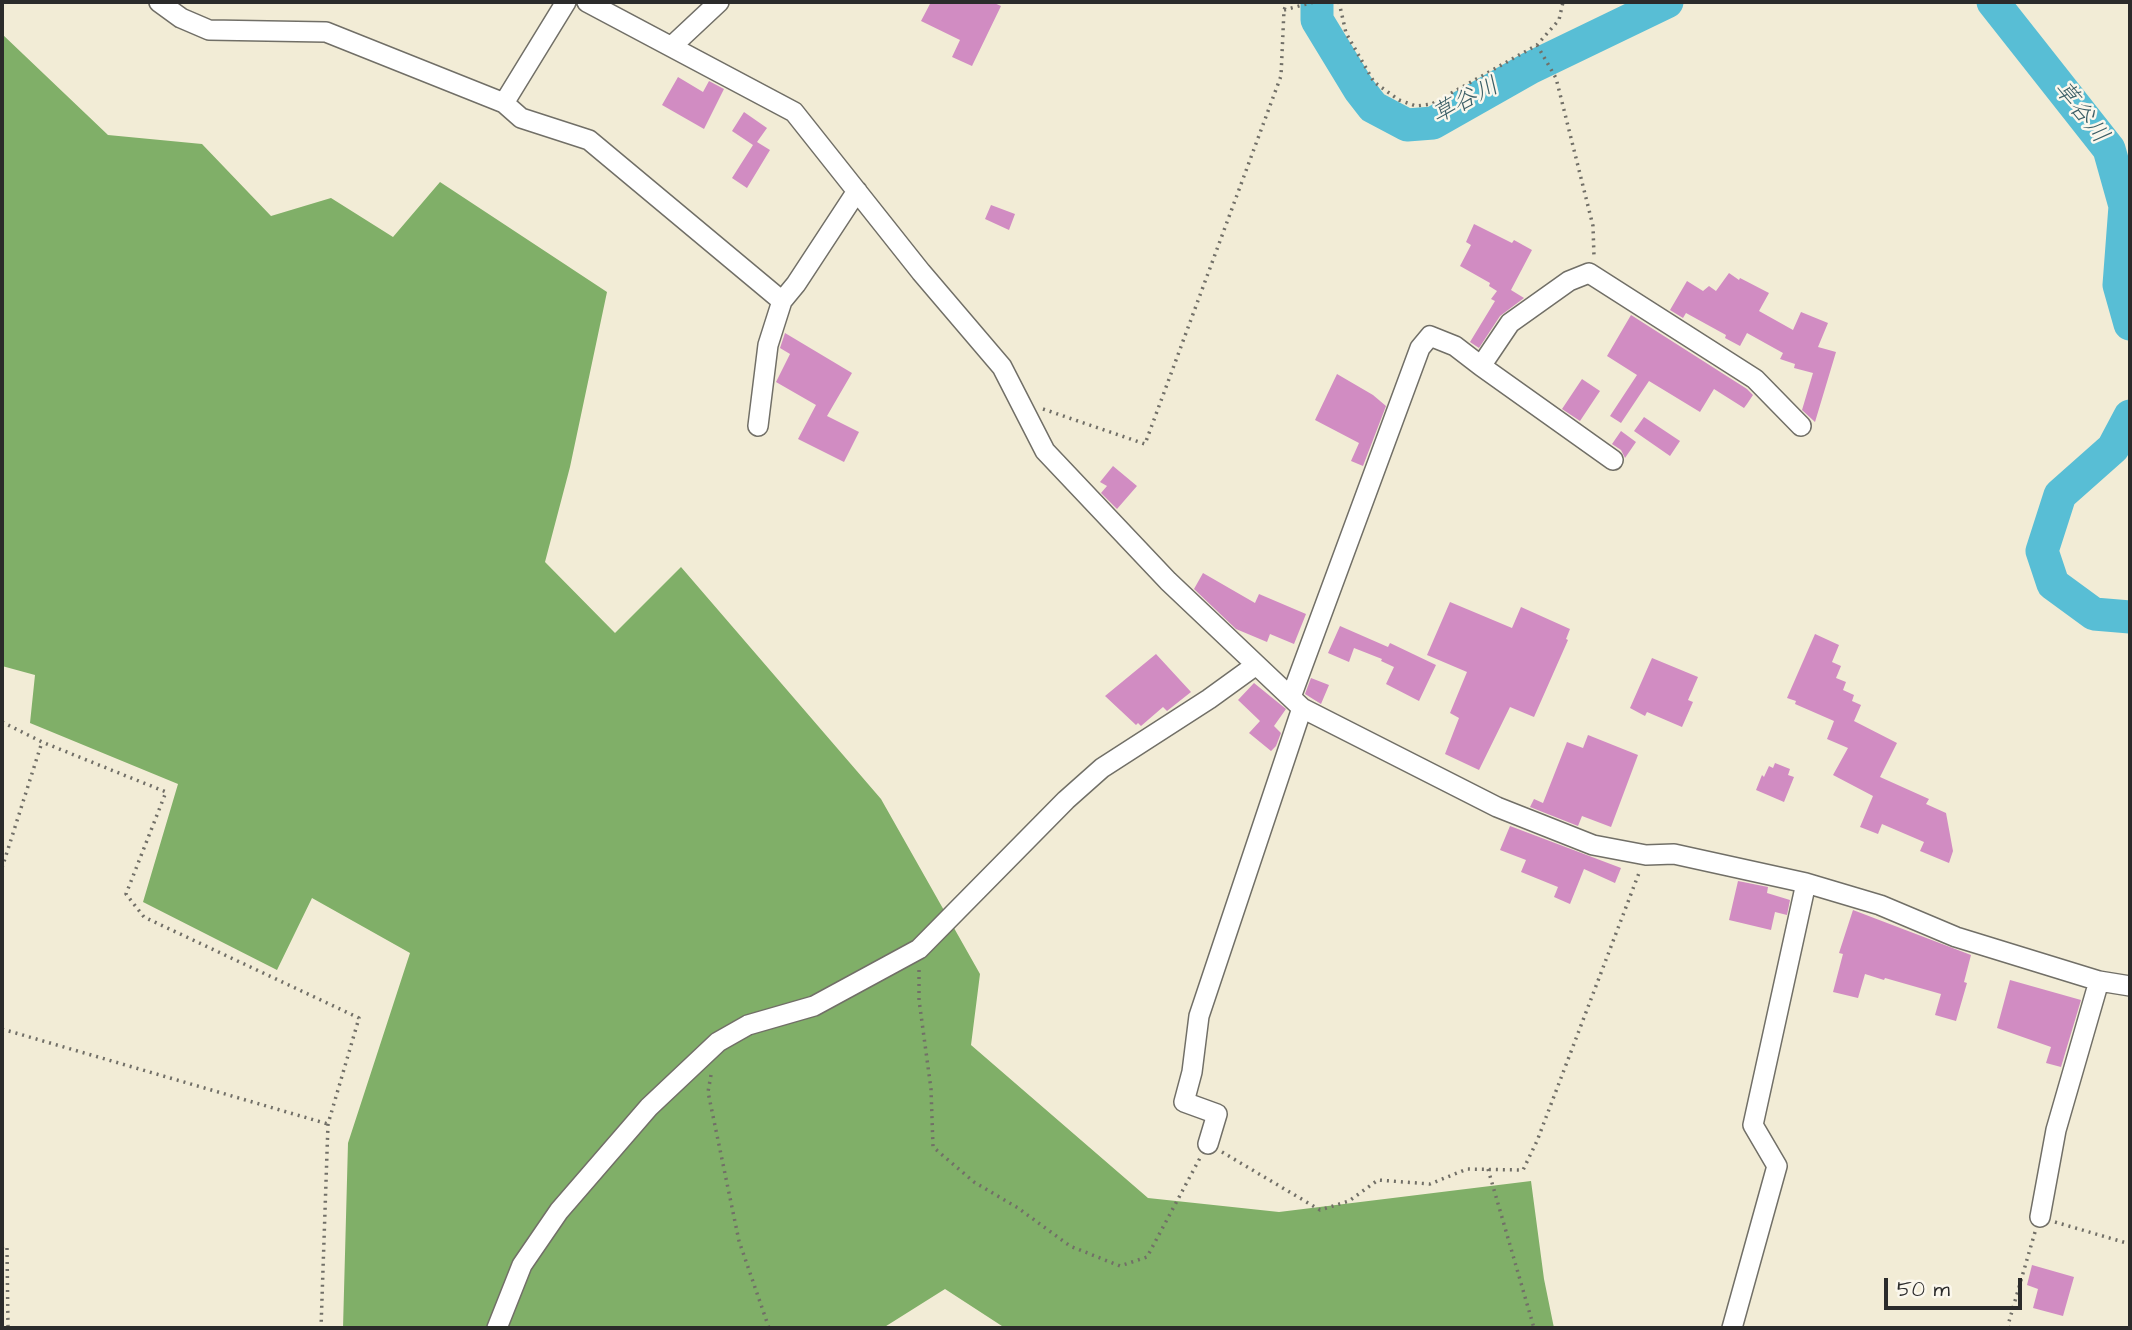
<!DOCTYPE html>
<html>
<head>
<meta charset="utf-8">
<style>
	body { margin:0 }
	#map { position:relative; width:2132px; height:1330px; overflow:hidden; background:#f2ecd6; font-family:"Architects Daughter",sans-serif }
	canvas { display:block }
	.frame { position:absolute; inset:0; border:4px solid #2b2b2b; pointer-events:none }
	.scale { position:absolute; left:1884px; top:1278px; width:138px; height:32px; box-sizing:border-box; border:4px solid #2b2b2b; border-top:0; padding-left:9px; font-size:21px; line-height:24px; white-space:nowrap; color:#2b2b2b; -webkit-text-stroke:5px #fbf7ec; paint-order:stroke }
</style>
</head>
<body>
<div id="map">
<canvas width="2132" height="1330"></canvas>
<div class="frame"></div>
<div class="scale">50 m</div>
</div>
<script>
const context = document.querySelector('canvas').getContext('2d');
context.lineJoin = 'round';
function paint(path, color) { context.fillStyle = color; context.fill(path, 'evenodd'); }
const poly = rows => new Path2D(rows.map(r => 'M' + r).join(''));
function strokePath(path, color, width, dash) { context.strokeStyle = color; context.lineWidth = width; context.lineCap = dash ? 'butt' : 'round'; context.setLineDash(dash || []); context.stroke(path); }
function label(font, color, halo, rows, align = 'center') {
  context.font = font + ' "Architects Daughter","Klee One",sans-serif'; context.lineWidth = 5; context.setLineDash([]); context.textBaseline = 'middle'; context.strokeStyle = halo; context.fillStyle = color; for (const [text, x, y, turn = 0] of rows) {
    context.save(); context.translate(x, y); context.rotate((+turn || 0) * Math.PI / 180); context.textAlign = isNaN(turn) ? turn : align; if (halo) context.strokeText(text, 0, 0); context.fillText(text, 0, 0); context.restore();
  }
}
const forest = poly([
	[2,34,108,135,202,144,271,216,331,198,393,237,440,182,607,292,570,467,545,562,615,633,681,567,881,799,980,974,971,1045,1148,1198,1279,1212,1531,1181,1544,1279,1554,1328,1005,1328,945,1289,883,1328,343,1328,348,1143,410,953,312,898,277,970,143,902,178,784,30,723,35,675,2,666]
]);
const river = poly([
	[1317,2,1317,20,1359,89,1373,107,1407,125,1433,123,1530,68,1667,2],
	[1993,2,2109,149,2125,206,2119,285,2130,324],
	[2130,416,2113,448,2060,495,2042,551,2053,584,2094,614,2130,617]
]);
const building = poly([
	[931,2,992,2,1001,6,972,66,952,57,960,40,921,21],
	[678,77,703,92,709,81,724,89,704,129,662,105],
	[744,112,767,128,757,142,770,150,747,188,732,178,753,145,732,131],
	[991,205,1015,214,1009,230,985,219],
	[1474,224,1512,243,1514,240,1532,250,1511,290,1524,298,1500,316,1479,348,1470,342,1495,301,1491,299,1497,291,1489,286,1490,283,1460,266,1471,245,1466,242],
	[1729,273,1739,280,1740,278,1769,293,1759,311,1793,330,1801,312,1828,323,1818,347,1836,352,1815,422,1802,410,1813,373,1794,368,1795,364,1780,359,1783,353,1747,333,1740,346,1725,338,1726,335,1686,313,1683,318,1670,310,1687,281,1703,291,1709,286,1716,291],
	[1631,315,1747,389,1753,395,1747,404,1744,408,1714,389,1700,412,1649,381,1621,423,1610,416,1637,375,1607,356],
	[785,333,852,373,827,416,859,432,844,462,798,439,816,405,776,382,790,354,780,348],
	[1337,374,1373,395,1386,406,1363,466,1351,461,1359,443,1315,420],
	[1582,379,1600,391,1580,421,1562,409],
	[1644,417,1680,441,1670,456,1634,431],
	[1621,431,1636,442,1625,458,1621,450,1612,444],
	[1113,466,1137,486,1117,509,1101,493,1107,486,1100,482],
	[1203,573,1255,603,1259,594,1306,614,1294,644,1270,634,1267,642,1236,629,1194,589],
	[1450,602,1512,628,1521,607,1570,629,1566,639,1568,640,1534,717,1510,707,1479,770,1445,754,1459,718,1450,713,1467,672,1427,655],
	[1340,626,1388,647,1390,643,1436,665,1419,701,1386,684,1394,667,1381,661,1382,659,1354,648,1349,662,1328,653],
	[1815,634,1839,645,1832,662,1841,666,1836,678,1846,682,1843,690,1854,695,1852,701,1861,705,1854,721,1897,743,1880,777,1929,799,1926,804,1946,813,1953,851,1949,863,1920,851,1924,842,1882,824,1878,834,1860,827,1873,796,1833,775,1848,748,1827,739,1834,721,1795,704,1796,701,1787,698],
	[1156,654,1191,692,1167,711,1163,707,1141,726,1138,723,1136,725,1105,696],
	[1652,658,1698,677,1688,700,1693,702,1682,727,1647,712,1645,716,1630,708],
	[1311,678,1329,685,1321,704,1305,694],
	[1254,683,1286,709,1274,726,1281,733,1276,746,1271,751,1249,733,1260,721,1238,700],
	[1588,735,1638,755,1611,827,1582,816,1578,826,1530,807,1534,799,1543,803,1567,742,1583,748],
	[1775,763,1790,769,1788,775,1794,777,1784,802,1756,790,1762,775,1764,777,1769,766,1773,768],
	[1510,826,1621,868,1615,883,1584,869,1570,904,1554,897,1558,887,1521,872,1526,860,1500,850],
	[1738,881,1768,887,1767,893,1790,900,1787,915,1775,912,1771,930,1729,920],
	[1853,910,1971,955,1964,982,1967,983,1956,1021,1935,1015,1941,994,1885,978,1884,980,1865,974,1858,998,1833,992,1843,954,1839,953],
	[2010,980,2081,1000,2061,1067,2046,1063,2051,1047,1997,1028],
	[2032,1265,2074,1277,2063,1316,2033,1308,2038,1289,2027,1285]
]);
const path = poly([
	[1339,2,1346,33,1374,82,1399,100,1416,106,1432,104,1537,45,1559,20,1563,2],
	[1284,10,1314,2],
	[1537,45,1556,78,1593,226,1594,257],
	[1043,409,1145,444,1281,76,1284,10,1287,2],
	[2,722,42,742,166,792,126,894,144,917,359,1018,328,1124,321,1328],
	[2,868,42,742],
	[919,970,919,1000,931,1089,933,1147,974,1182,1018,1208,1070,1246,1120,1266,1147,1257,1200,1158],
	[2,1029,328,1124],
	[711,1075,708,1092,739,1241,769,1328],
	[1222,1152,1320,1210,1349,1201,1378,1180,1430,1184,1467,1169,1523,1170,1537,1141,1639,873],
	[1488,1169,1534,1328],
	[2055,1222,2130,1244],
	[2,1247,7,1246,8,1328],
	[2009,1328,2008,1325,2035,1232]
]);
const minor = poly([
	[159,2,181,18,209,30,326,32,504,103,566,2],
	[587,2,794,112,921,272,1002,367,1045,451,1168,581,1302,708,1497,807,1593,845,1646,855,1674,854,1806,883,1880,905,1956,937,2099,981,2130,986],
	[672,46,719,2],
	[504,103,521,118,589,140,782,301],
	[1481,366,1613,460],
	[758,426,768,345,782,301,796,284,857,191],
	[1291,697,1420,348,1430,336,1455,346,1481,366,1510,323,1569,281,1589,273,1755,379,1801,426],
	[1208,1144,1217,1114,1184,1102,1192,1072,1199,1016,1302,708],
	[2040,1217,2056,1130,2099,981],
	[497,1328,522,1265,559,1211,649,1107,718,1042,748,1025,814,1006,919,949,1066,800,1102,768,1209,699,1256,665],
	[1732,1328,1777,1166,1753,1125,1806,883]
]);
const waterNames = [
	["草谷川",1466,102,-27],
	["草谷川",2080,113,52]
];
paint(forest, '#80af68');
strokePath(river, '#58bed5', 33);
paint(building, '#d18cc2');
strokePath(minor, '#716f67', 22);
strokePath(path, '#716f67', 3.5, [2, 5]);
strokePath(minor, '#fff', 19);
label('italic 24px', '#3b5e66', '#fbf7ec', waterNames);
</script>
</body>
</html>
